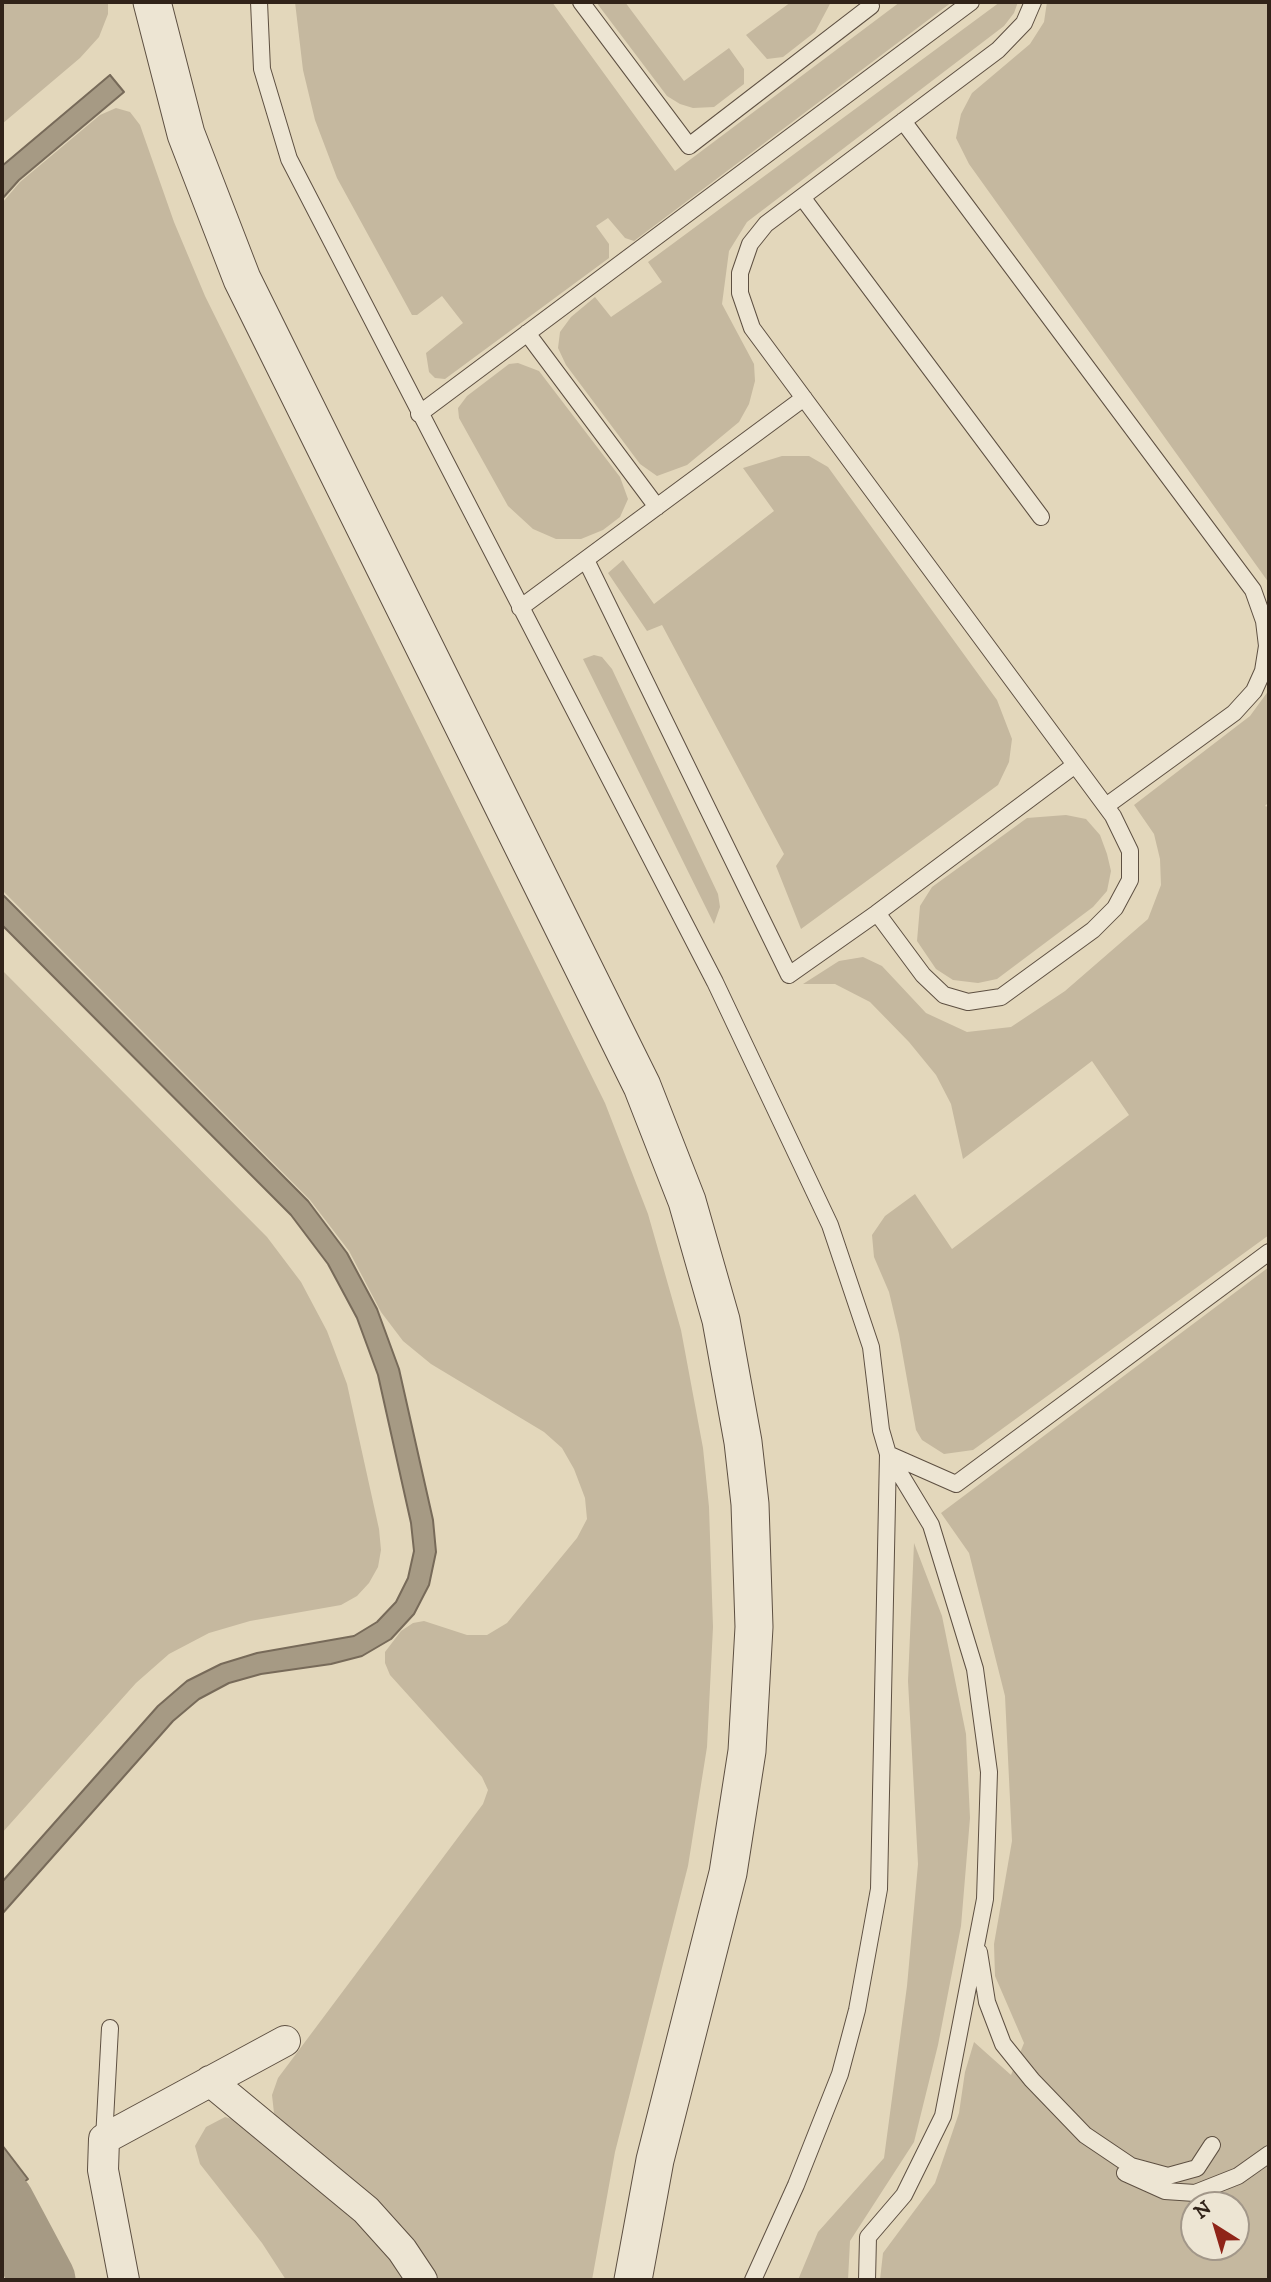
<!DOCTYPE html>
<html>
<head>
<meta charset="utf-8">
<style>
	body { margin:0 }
	#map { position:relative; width:1271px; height:2282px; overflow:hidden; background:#e3d7bb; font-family:"IM FELL DW Pica",serif }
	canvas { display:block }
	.frame { position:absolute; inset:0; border:4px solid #312319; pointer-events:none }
	.north { position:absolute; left:1180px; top:2191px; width:70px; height:70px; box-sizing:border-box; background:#ede5d3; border:2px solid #a29789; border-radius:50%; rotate:323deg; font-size:19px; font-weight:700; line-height:28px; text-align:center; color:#312319 }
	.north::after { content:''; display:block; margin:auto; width:24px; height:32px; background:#8f2418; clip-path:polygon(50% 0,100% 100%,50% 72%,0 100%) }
</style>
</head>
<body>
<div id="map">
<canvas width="1271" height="2282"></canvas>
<div class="frame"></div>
<div class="north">N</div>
</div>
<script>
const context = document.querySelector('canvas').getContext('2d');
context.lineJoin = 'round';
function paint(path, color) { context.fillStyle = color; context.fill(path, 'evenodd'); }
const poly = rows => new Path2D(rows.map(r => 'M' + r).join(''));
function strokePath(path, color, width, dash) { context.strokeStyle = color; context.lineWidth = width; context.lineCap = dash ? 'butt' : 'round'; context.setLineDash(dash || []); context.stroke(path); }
const green = poly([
	[2,2,108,2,108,14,99,37,80,58,2,124],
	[295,2,552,2,675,171,900,2,952,2,634,241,625,238,608,218,596,226,609,244,609,258,445,379,435,378,429,372,426,353,463,323,442,296,417,315,412,315,337,178,315,120,303,70],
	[596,2,625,2,684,81,729,48,744,69,744,84,714,107,693,108,680,104,667,96],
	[791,2,831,2,815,32,783,57,767,59,746,35],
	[1000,2,1018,2,1014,13,1004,26,747,222,729,251,722,304,754,364,755,381,749,404,739,422,687,465,657,476,640,464,566,365,558,348,560,332,571,317,595,297,611,317,662,282,648,262],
	[1047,2,1269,2,1269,583,969,164,956,138,961,114,972,93,1030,44,1044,22],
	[116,108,130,112,140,125,174,222,205,296,605,1103,648,1214,681,1330,703,1448,709,1507,713,1627,707,1747,688,1866,615,2152,592,2280,434,2280,286,2129,274,2113,272,2095,278,2078,483,1804,488,1790,482,1777,390,1675,385,1663,385,1652,401,1631,413,1623,424,1621,467,1635,487,1635,507,1623,577,1538,587,1519,585,1498,574,1469,562,1448,544,1432,431,1364,403,1341,381,1312,349,1251,310,1200,2,890,2,203,20,182,100,115],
	[518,363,539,371,620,477,628,499,620,517,603,530,581,539,556,539,533,529,508,506,459,418,458,408,467,396,509,364],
	[782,456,809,456,828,467,997,700,1012,739,1009,762,998,785,801,929,776,866,784,854,662,625,647,631,608,573,623,560,654,604,774,511,743,468],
	[594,655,602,657,612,669,718,894,720,907,714,924,583,659],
	[1269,690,1269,802,1265,806,1269,807,1269,1235,973,1450,944,1454,922,1440,916,1430,899,1334,889,1292,874,1257,872,1235,885,1216,915,1194,952,1249,1129,1115,1092,1061,963,1159,951,1104,936,1075,909,1042,870,1002,835,984,803,984,839,961,863,957,882,966,926,1013,967,1032,1011,1027,1065,991,1148,919,1161,885,1160,859,1154,834,1134,805,1250,716],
	[1066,815,1086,819,1100,835,1107,854,1111,871,1107,891,1093,907,997,979,978,983,953,980,936,969,917,941,920,906,932,887,1027,818],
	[2,970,267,1237,301,1282,327,1331,347,1384,379,1529,381,1550,378,1567,369,1583,357,1596,341,1605,250,1621,209,1633,169,1654,136,1683,2,1833],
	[1269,1267,1269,2280,880,2280,883,2253,935,2183,959,2113,965,2072,974,2042,1011,2075,1024,2043,995,1976,994,1944,1012,1841,1005,1696,969,1553,941,1513],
	[1194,2205,1236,2205,1236,2247,1194,2247],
	[914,1543,942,1616,966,1734,970,1818,961,1926,938,2045,914,2142,850,2241,848,2280,798,2280,818,2232,884,2158,907,1986,918,1864,908,1681],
	[225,2117,242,2122,359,2218,409,2280,286,2280,262,2243,200,2164,195,2146,206,2127]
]);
const water = poly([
	[110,75,124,92,19,180,2,199,2,166,110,75],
	[2,894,308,1201,347,1253,377,1309,399,1369,433,1520,436,1552,429,1585,414,1614,391,1639,362,1656,331,1664,261,1674,229,1683,199,1699,173,1721,2,1914,2,1882,158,1706,187,1681,221,1664,257,1653,354,1636,377,1622,396,1602,408,1578,414,1551,411,1523,378,1375,357,1318,328,1264,291,1215,2,925,2,894],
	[2,2145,28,2179,2,2199,2,2145]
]);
const river = poly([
	[2,2203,43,2280]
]);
const service = poly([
	[259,2,262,69,289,159,715,982,830,1225,871,1347,881,1430,888,1454,879,1889,857,2010,840,2074,796,2185,753,2280],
	[581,2,689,146,871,6,868,2],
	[1033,2,1024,23,998,50,766,224,750,244,740,273,740,293,752,328,1113,816,1130,851,1130,880,1115,908,1093,930,1001,997,968,1002,944,995,923,975,877,913,1075,765],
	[903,121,1253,590,1264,621,1267,646,1263,671,1254,691,1234,713,1106,806],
	[802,197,1041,517],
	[527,333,657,507],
	[419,414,971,2],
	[586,560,789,975,877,913],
	[520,608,804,398],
	[979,1952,987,2002,1003,2044,1032,2080,1085,2135,1131,2166,1168,2176,1197,2168,1212,2145],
	[104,2139,110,2028],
	[1125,2173,1165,2191,1195,2193,1238,2176,1269,2154],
	[867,2280,868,2237,904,2195,943,2116,985,1899,989,1772,975,1669,931,1525,888,1454,956,1484,1269,1252]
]);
const minor = poly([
	[210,2081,366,2210,402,2250,422,2280],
	[124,2280,103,2170,104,2139,285,2041]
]);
const tertiary = poly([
	[152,2,186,134,242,279,642,1086,687,1201,721,1320,743,1442,750,1504,754,1627,747,1751,728,1873,655,2160,633,2280]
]);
paint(green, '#c5b89f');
paint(water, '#a69a84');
strokePath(water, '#776a59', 2);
strokePath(river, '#a69a84', 65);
strokePath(service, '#5e5042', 18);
strokePath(minor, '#5e5042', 32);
strokePath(tertiary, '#5e5042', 39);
strokePath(service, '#ede5d3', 16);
strokePath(minor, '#ede5d3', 30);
strokePath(tertiary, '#ede5d3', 37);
</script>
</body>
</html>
